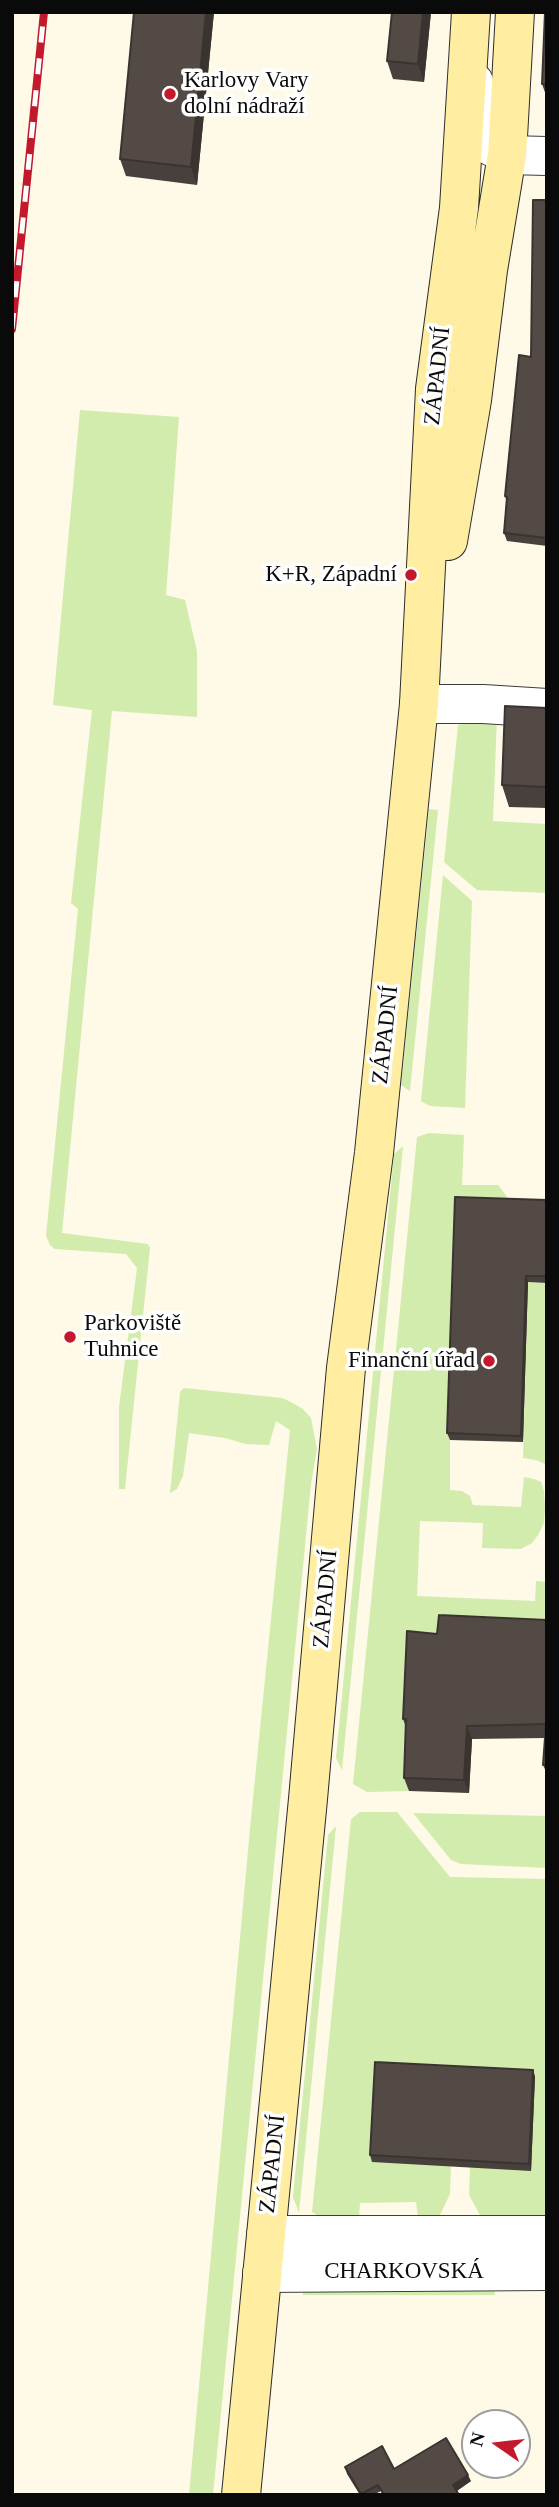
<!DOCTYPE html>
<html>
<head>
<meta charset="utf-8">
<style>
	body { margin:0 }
	#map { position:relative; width:559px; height:2507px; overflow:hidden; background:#fff9e7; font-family:Georgia,serif }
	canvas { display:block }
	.frame { position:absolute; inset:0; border:14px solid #0a0a0a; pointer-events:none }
	.north { position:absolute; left:461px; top:2409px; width:70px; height:70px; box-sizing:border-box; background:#fff; border:2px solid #9d9d9d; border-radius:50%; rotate:284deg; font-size:19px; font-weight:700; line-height:28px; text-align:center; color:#0a0a0a }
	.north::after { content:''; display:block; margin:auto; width:24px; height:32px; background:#c3192d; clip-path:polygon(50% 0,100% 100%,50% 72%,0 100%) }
</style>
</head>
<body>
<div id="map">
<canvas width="559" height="2507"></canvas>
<div class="frame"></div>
<div class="north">N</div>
</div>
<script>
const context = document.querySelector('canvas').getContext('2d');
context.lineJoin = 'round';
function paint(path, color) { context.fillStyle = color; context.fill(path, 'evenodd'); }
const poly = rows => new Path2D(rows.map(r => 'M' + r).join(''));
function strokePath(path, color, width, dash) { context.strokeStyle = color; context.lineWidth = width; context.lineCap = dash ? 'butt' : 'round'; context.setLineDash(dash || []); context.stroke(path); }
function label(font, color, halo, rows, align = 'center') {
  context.font = font + ' Georgia,serif'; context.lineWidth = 7; context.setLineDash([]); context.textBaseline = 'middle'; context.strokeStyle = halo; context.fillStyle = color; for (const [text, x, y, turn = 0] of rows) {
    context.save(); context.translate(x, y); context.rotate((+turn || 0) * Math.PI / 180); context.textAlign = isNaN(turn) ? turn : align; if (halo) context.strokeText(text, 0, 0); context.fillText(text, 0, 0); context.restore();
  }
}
const green = poly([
	[80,410,179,417,166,595,185,600,197,651,197,717,112,711,62,1233,148,1244,150,1248,125,1489,119,1489,119,1407,137,1268,126,1254,55,1249,50,1245,46,1236,78,909,71,903,92,710,53,705],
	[483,716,497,716,493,821,547,824,547,893,477,890,444,862,458,725],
	[429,809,438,810,410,1091,401,1085],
	[443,875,472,901,465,1108,430,1106,421,1101],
	[429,1133,464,1135,462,1185,498,1185,514,1206,450,1440,450,1490,462,1491,470,1496,473,1505,521,1507,524,1477,534,1479,541,1482,544,1491,545,1508,544,1523,538,1535,532,1543,521,1549,482,1548,483,1523,420,1521,417,1596,535,1601,536,1581,547,1582,547,1633,409,1791,367,1792,353,1784,417,1137],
	[403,1146,342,1770,336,1758,394,1154],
	[528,1282,547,1283,547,1465,536,1460,523,1458],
	[184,1388,282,1398,289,1401,303,1409,311,1418,317,1449,311,1484,213,2495,189,2495,251,1818,290,1430,276,1421,269,1445,246,1444,225,1438,189,1433,183,1476,177,1489,170,1493,180,1392],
	[360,1812,397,1812,450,1877,547,1879,547,2216,481,2217,469,2195,470,2166,451,2166,450,2194,439,2217,418,2218,416,2202,360,2203,359,2218,320,2217,312,2212,351,1819],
	[413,1813,547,1816,547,1868,461,1864,451,1860],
	[336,1826,299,2213,293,2197,328,1835],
	[494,2283,495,2295,303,2295,303,2284]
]);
const street = poly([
	[474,82,485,143,507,155,547,156],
	[419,704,483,704,547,708],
	[266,2235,547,2235],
	[262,2273,547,2271]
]);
const secondary = poly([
	[448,541,472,400,488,270,507,155,515,12],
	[241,2495,308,1799,346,1368,374,1153,419,704,435,389,459,208,471,12]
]);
const rail = poly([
	[12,329,44,12]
]);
const wall = poly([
	[214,12,197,185,126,176,120,159],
	[431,12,424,82,393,79,387,61],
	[547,12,547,98,542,84],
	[547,200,547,546,507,541,504,533,507,502,505,496,531,357],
	[547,708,547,808,509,807,502,785],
	[547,1200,547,1283,528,1282,523,1442,450,1440,447,1433],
	[547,1620,547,1774,543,1765,545,1738,472,1739,469,1793,409,1791,404,1778,406,1727,403,1719,437,1634],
	[535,2076,531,2171,372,2162,370,2155],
	[345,2467,471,2481,457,2491,459,2495,383,2495,381,2491,373,2495,360,2495,347,2474]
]);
const shadedWall = poly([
	[206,12,214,12,197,185,191,167],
	[423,12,431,12,424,82,418,64],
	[526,1276,528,1282,523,1442,521,1436],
	[467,1726,472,1739,469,1793,464,1780],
	[533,2070,535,2076,531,2171,529,2164],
	[468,2475,471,2481,456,2491,453,2485]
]);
const building = poly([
	[134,12,206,12,191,167,120,159,134,12],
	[392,12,423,12,418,64,387,61,392,12],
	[545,12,547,12,547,84,542,84,545,12],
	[533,200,547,200,547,538,504,533,507,497,505,496,519,355,531,357,533,200],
	[505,706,547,708,547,787,502,785,505,706],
	[455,1197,547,1200,547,1276,526,1276,521,1436,447,1433,455,1197],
	[439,1615,547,1620,547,1765,543,1765,546,1724,467,1726,464,1780,404,1778,406,1719,403,1719,407,1631,437,1634,439,1615],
	[375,2062,533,2070,529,2164,370,2155,375,2062],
	[446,2438,468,2475,453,2485,459,2495,384,2495,378,2485,361,2494,345,2467,382,2446,394,2469,446,2438]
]);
const markers = [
	[170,94,7,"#c3192d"],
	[411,575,7,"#c3192d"],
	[70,1337,7,"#c3192d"],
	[489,1361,7,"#c3192d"]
];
const poiNames = [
	["Karlovy Vary",184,81],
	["dolní nádraží",184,107],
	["K+R, Západní",397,575,"right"],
	["Parkoviště",84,1324],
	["Tuhnice",84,1350],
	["Finanční úřad",475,1361,"right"]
];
const streetNames = [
	["ZÁPADNÍ",438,376,-84],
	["ZÁPADNÍ",386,1035,-84],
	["ZÁPADNÍ",326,1599,-85],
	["ZÁPADNÍ",273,2164,-84],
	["CHARKOVSKÁ",404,2272]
];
paint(green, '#d2ecae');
strokePath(street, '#3d3d3d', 40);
strokePath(secondary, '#2c2c2c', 40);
strokePath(street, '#fff', 38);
strokePath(secondary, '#ffeea2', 38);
strokePath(rail, '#c3192d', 8);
strokePath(rail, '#fff', 5, [16]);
paint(wall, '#47403c');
paint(shadedWall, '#3a3431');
paint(building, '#534a46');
strokePath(building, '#3a3431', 2);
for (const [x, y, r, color] of markers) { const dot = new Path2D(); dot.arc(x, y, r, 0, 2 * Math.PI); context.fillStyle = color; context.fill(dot); strokePath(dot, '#fff', 2.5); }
label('23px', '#0a0a0a', '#fff', poiNames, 'left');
label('23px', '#0a0a0a', '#fff', streetNames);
</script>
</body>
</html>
